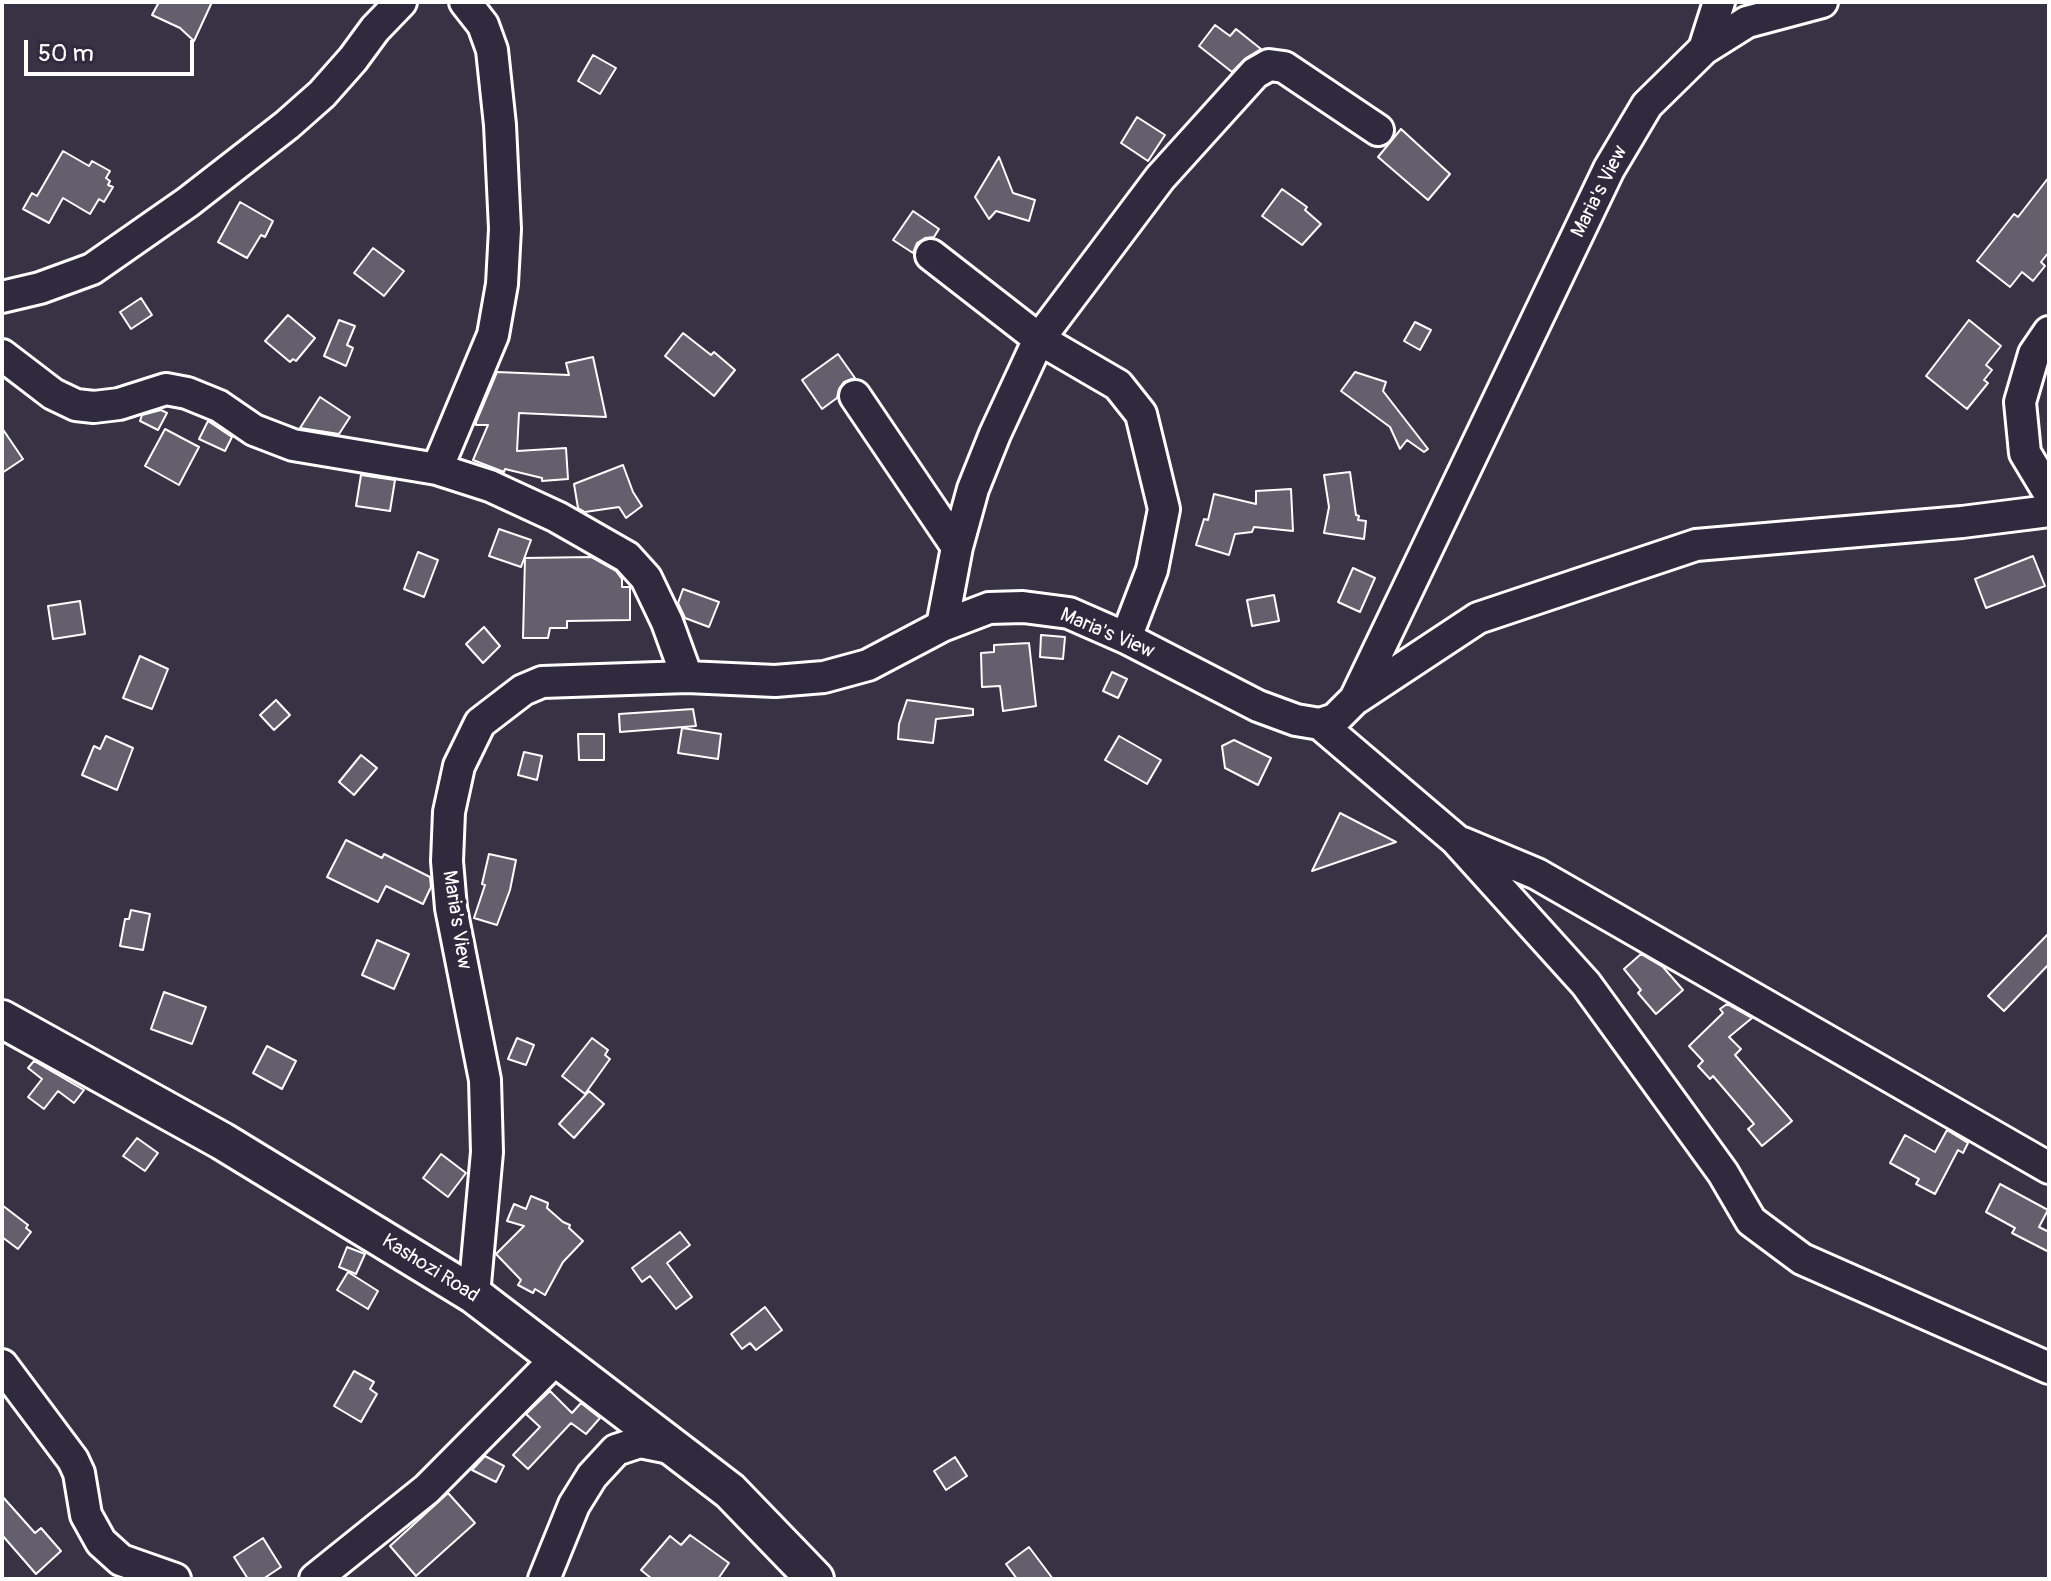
<!DOCTYPE html>
<html>
<head>
<meta charset="utf-8">
<style>
	body { margin:0 }
	#map { position:relative; width:2051px; height:1581px; overflow:hidden; background:#373345; font-family:Pangolin,sans-serif }
	canvas { display:block }
	.frame { position:absolute; inset:0; border:4px solid #fff; pointer-events:none }
	.scale { position:absolute; left:24px; top:40px; width:170px; height:36px; box-sizing:border-box; border:4px solid #fff; border-top:0; padding-left:10px; font-size:24px; line-height:28px; white-space:nowrap; color:#fff; -webkit-text-stroke:6px #2f2a3d; paint-order:stroke }
</style>
</head>
<body>
<div id="map">
<canvas width="2051" height="1581"></canvas>
<div class="frame"></div>
<div class="scale">50 m</div>
</div>
<script>
const context = document.querySelector('canvas').getContext('2d');
context.lineJoin = 'round';
function paint(path, color) { context.fillStyle = color; context.fill(path, 'evenodd'); }
const poly = rows => new Path2D(rows.map(r => 'M' + r).join(''));
function strokePath(path, color, width, dash) { context.strokeStyle = color; context.lineWidth = width; context.lineCap = dash ? 'butt' : 'round'; context.setLineDash(dash || []); context.stroke(path); }
function label(font, color, halo, rows, align = 'center') {
  context.font = font + ' Pangolin,sans-serif'; context.lineWidth = 8; context.setLineDash([]); context.textBaseline = 'middle'; context.strokeStyle = halo; context.fillStyle = color; for (const [text, x, y, turn = 0] of rows) {
    context.save(); context.translate(x, y); context.rotate((+turn || 0) * Math.PI / 180); context.textAlign = isNaN(turn) ? turn : align; if (halo) context.strokeText(text, 0, 0); context.fillText(text, 0, 0); context.restore();
  }
}
const building = poly([
	[159,2,212,2,194,41,180,28,152,15,159,2],
	[1215,25,1230,36,1236,29,1261,49,1246,58,1232,72,1199,46,1215,25],
	[593,55,616,68,600,94,578,81,593,55],
	[1137,117,1165,135,1148,161,1121,143,1137,117],
	[1401,129,1450,174,1428,200,1378,157,1401,129],
	[63,151,89,166,92,161,110,171,106,178,110,181,108,185,113,187,104,202,99,199,90,214,63,198,49,223,23,209,32,193,37,196,63,151],
	[999,157,1013,193,1035,200,1029,221,996,211,989,219,975,197,999,157],
	[2049,177,2049,252,2041,262,2045,266,2033,281,2022,272,2010,287,1977,261,2014,214,2018,217,2049,177],
	[1282,189,1307,207,1305,210,1321,224,1302,245,1262,216,1282,189],
	[240,202,273,221,265,237,261,235,247,258,218,242,240,202],
	[913,211,939,229,934,237,925,238,917,243,913,253,893,240,913,211],
	[373,248,404,271,384,296,354,273,373,248],
	[141,298,152,315,131,329,120,312,141,298],
	[288,315,315,338,296,361,293,359,290,362,265,341,288,315],
	[339,320,355,326,347,345,353,348,346,366,324,356,339,320],
	[1969,320,2001,346,1986,365,1992,370,1984,380,1988,383,1967,409,1926,376,1969,320],
	[1415,322,1431,330,1420,350,1404,341,1415,322],
	[683,333,711,355,714,352,735,370,714,396,665,356,683,333],
	[838,354,855,378,844,382,839,389,837,398,822,409,802,380,838,354],
	[593,357,606,417,519,413,517,451,566,448,568,479,542,481,542,478,505,469,504,472,473,460,488,425,476,425,476,422,497,372,569,375,566,363,593,357],
	[1355,372,1386,382,1383,391,1428,449,1424,452,1407,440,1400,449,1390,427,1341,391,1355,372],
	[320,397,350,417,339,434,300,428,320,397],
	[161,410,167,413,158,430,140,421,142,415,161,410],
	[208,421,232,437,225,451,199,439,208,421],
	[2,428,23,459,2,473,2,428],
	[165,429,199,447,179,485,145,466,165,429],
	[623,465,633,492,642,506,626,518,619,507,585,512,578,508,574,484,623,465],
	[1350,472,1356,515,1359,516,1358,520,1366,521,1364,539,1324,533,1329,507,1324,475,1350,472],
	[361,475,395,480,390,511,356,506,361,475],
	[1291,489,1293,531,1254,527,1252,532,1235,534,1229,555,1196,545,1204,519,1208,520,1214,494,1256,504,1256,491,1291,489],
	[499,529,531,540,521,567,489,556,499,529],
	[418,552,438,560,424,597,404,589,418,552],
	[2033,556,2045,586,1986,608,1975,579,2033,556],
	[591,557,616,571,622,579,622,587,630,587,630,620,567,621,567,628,550,628,548,638,523,638,525,558,591,557],
	[1353,568,1375,578,1360,612,1338,602,1353,568],
	[683,589,719,602,709,627,685,618,678,603,683,589],
	[1274,595,1279,621,1252,626,1247,600,1274,595],
	[80,601,85,634,53,639,48,606,80,601],
	[484,627,500,646,483,663,466,644,484,627],
	[1041,635,1065,637,1063,659,1040,657,1041,635],
	[1029,643,1036,706,1003,711,1000,686,982,687,981,653,994,652,994,645,1029,643],
	[140,656,168,669,152,709,123,698,140,656],
	[1112,672,1127,679,1118,698,1103,691,1112,672],
	[276,700,290,715,274,730,260,715,276,700],
	[907,700,973,709,973,715,936,719,933,743,898,739,899,724,907,700],
	[693,709,696,726,620,732,619,714,693,709],
	[682,728,721,734,718,759,678,753,682,728],
	[578,734,604,734,604,760,579,760,578,734],
	[106,736,133,748,117,790,82,775,94,746,100,749,106,736],
	[1119,736,1161,760,1147,784,1105,760,1119,736],
	[1234,740,1271,758,1258,785,1225,768,1222,746,1234,740],
	[524,752,542,756,537,780,518,775,524,752],
	[361,755,377,768,354,795,339,782,361,755],
	[1340,813,1396,842,1312,871,1340,813],
	[346,840,382,858,384,854,430,877,431,887,423,904,386,886,378,902,327,877,346,840],
	[489,854,516,860,510,890,497,925,474,918,485,885,482,884,489,854],
	[131,910,150,914,143,950,120,946,125,919,129,919,131,910],
	[2049,933,2049,964,2004,1011,1988,996,2049,933],
	[377,940,409,954,394,989,362,975,377,940],
	[1641,954,1663,967,1683,990,1656,1014,1638,993,1641,990,1624,969,1641,954],
	[164,992,206,1007,192,1044,151,1029,164,992],
	[1727,1004,1752,1018,1729,1037,1741,1049,1735,1055,1792,1121,1762,1146,1748,1129,1754,1124,1713,1076,1710,1079,1698,1066,1703,1061,1689,1046,1723,1013,1720,1009,1727,1004],
	[517,1038,534,1045,526,1065,508,1059,517,1038],
	[592,1038,608,1050,605,1055,610,1059,585,1094,562,1076,592,1038],
	[267,1046,296,1061,282,1089,253,1073,267,1046],
	[34,1061,84,1090,74,1103,58,1091,44,1109,28,1097,42,1079,28,1068,34,1061],
	[589,1091,604,1104,574,1138,559,1124,589,1091],
	[1947,1130,1968,1143,1963,1153,1958,1150,1935,1194,1916,1184,1919,1179,1890,1163,1905,1135,1935,1152,1947,1130],
	[137,1138,158,1153,145,1171,123,1156,137,1138],
	[441,1154,466,1173,448,1197,423,1178,441,1154],
	[2000,1184,2048,1210,2039,1227,2049,1232,2049,1252,2012,1233,2015,1228,1986,1212,2000,1184],
	[531,1196,548,1203,547,1208,563,1222,570,1225,569,1228,583,1241,563,1262,545,1295,535,1289,533,1293,518,1285,521,1280,496,1254,524,1226,507,1221,514,1204,526,1209,531,1196],
	[2,1205,28,1225,26,1228,31,1232,18,1249,2,1237,2,1205],
	[680,1232,690,1245,667,1263,692,1297,676,1309,650,1276,642,1282,632,1268,680,1232],
	[347,1247,365,1254,356,1274,339,1267,347,1247],
	[348,1272,378,1291,368,1309,337,1290,348,1272],
	[765,1307,782,1330,756,1350,750,1343,742,1349,731,1334,765,1307],
	[354,1371,374,1382,370,1389,377,1394,361,1422,334,1406,354,1371],
	[550,1391,572,1413,581,1403,600,1418,586,1434,571,1423,528,1469,513,1455,540,1427,526,1414,550,1391],
	[485,1456,504,1466,496,1482,472,1470,485,1456],
	[955,1457,967,1476,946,1490,934,1471,955,1457],
	[448,1493,475,1523,416,1576,390,1546,448,1493],
	[2,1496,35,1533,41,1528,61,1551,36,1574,2,1535,2,1496],
	[690,1535,729,1563,718,1579,652,1579,641,1570,670,1536,681,1545,690,1535],
	[263,1538,281,1567,263,1579,248,1579,234,1557,263,1538],
	[1029,1547,1053,1579,1017,1579,1006,1564,1029,1547]
]);
const minor = poly([
	[1704,49,1719,2],
	[931,255,1039,339,1118,385,1141,414,1164,509,1152,570,1126,638],
	[2,297,40,288,92,269,188,202,287,125,322,94,353,59,375,29,401,2],
	[2049,332,2034,354,2020,402,2025,453,2049,493],
	[2,355,53,394,76,405,94,407,119,404,166,389,187,393,219,406,254,430,293,445,437,469,490,486,557,517,627,557,646,578,667,622,687,677],
	[855,396,957,547],
	[437,469,493,335,502,284,505,229,500,125,492,50,483,25,465,2],
	[942,626,957,547,973,489,995,434,1039,339,1160,178,1255,73,1269,65,1284,67,1378,130],
	[1357,698,1478,618,1696,545,1962,522,2049,511],
	[1320,724,1455,839,1586,984,1723,1173,1751,1221,1802,1259,2049,1368],
	[1463,843,1537,874,2049,1168],
	[474,1295,487,1152,485,1080,451,908,447,861,449,812,459,766,480,723,523,690,542,682,687,677,775,681,824,677,868,665,942,626,989,608,1023,607,1069,613,1126,638,1258,706,1296,720,1320,724,1335,719,1355,699,1609,169,1647,105,1704,49,1747,22,1822,2],
	[2,1365,73,1460,79,1473,86,1515,101,1542,121,1560,175,1579],
	[315,1579,427,1489,557,1358],
	[544,1579,574,1505,592,1476,616,1450,640,1442,675,1449]
]);
const major = poly([
	[2,1019,222,1141,474,1295,730,1491,815,1579]
]);
const streetNames = [
	["Maria's View",1600,192,-63],
	["Maria's View",1107,634,23],
	["Maria's View",456,920,81],
	["Kashozi Road",430,1269,32]
];
paint(building, '#635f6d');
strokePath(building, '#fff', 2);
strokePath(minor, '#fff', 36);
strokePath(major, '#fff', 42);
strokePath(minor, '#2f2a3d', 30);
strokePath(major, '#2f2a3d', 36);
label('20px', '#fff', '#2f2a3d', streetNames);
</script>
</body>
</html>
